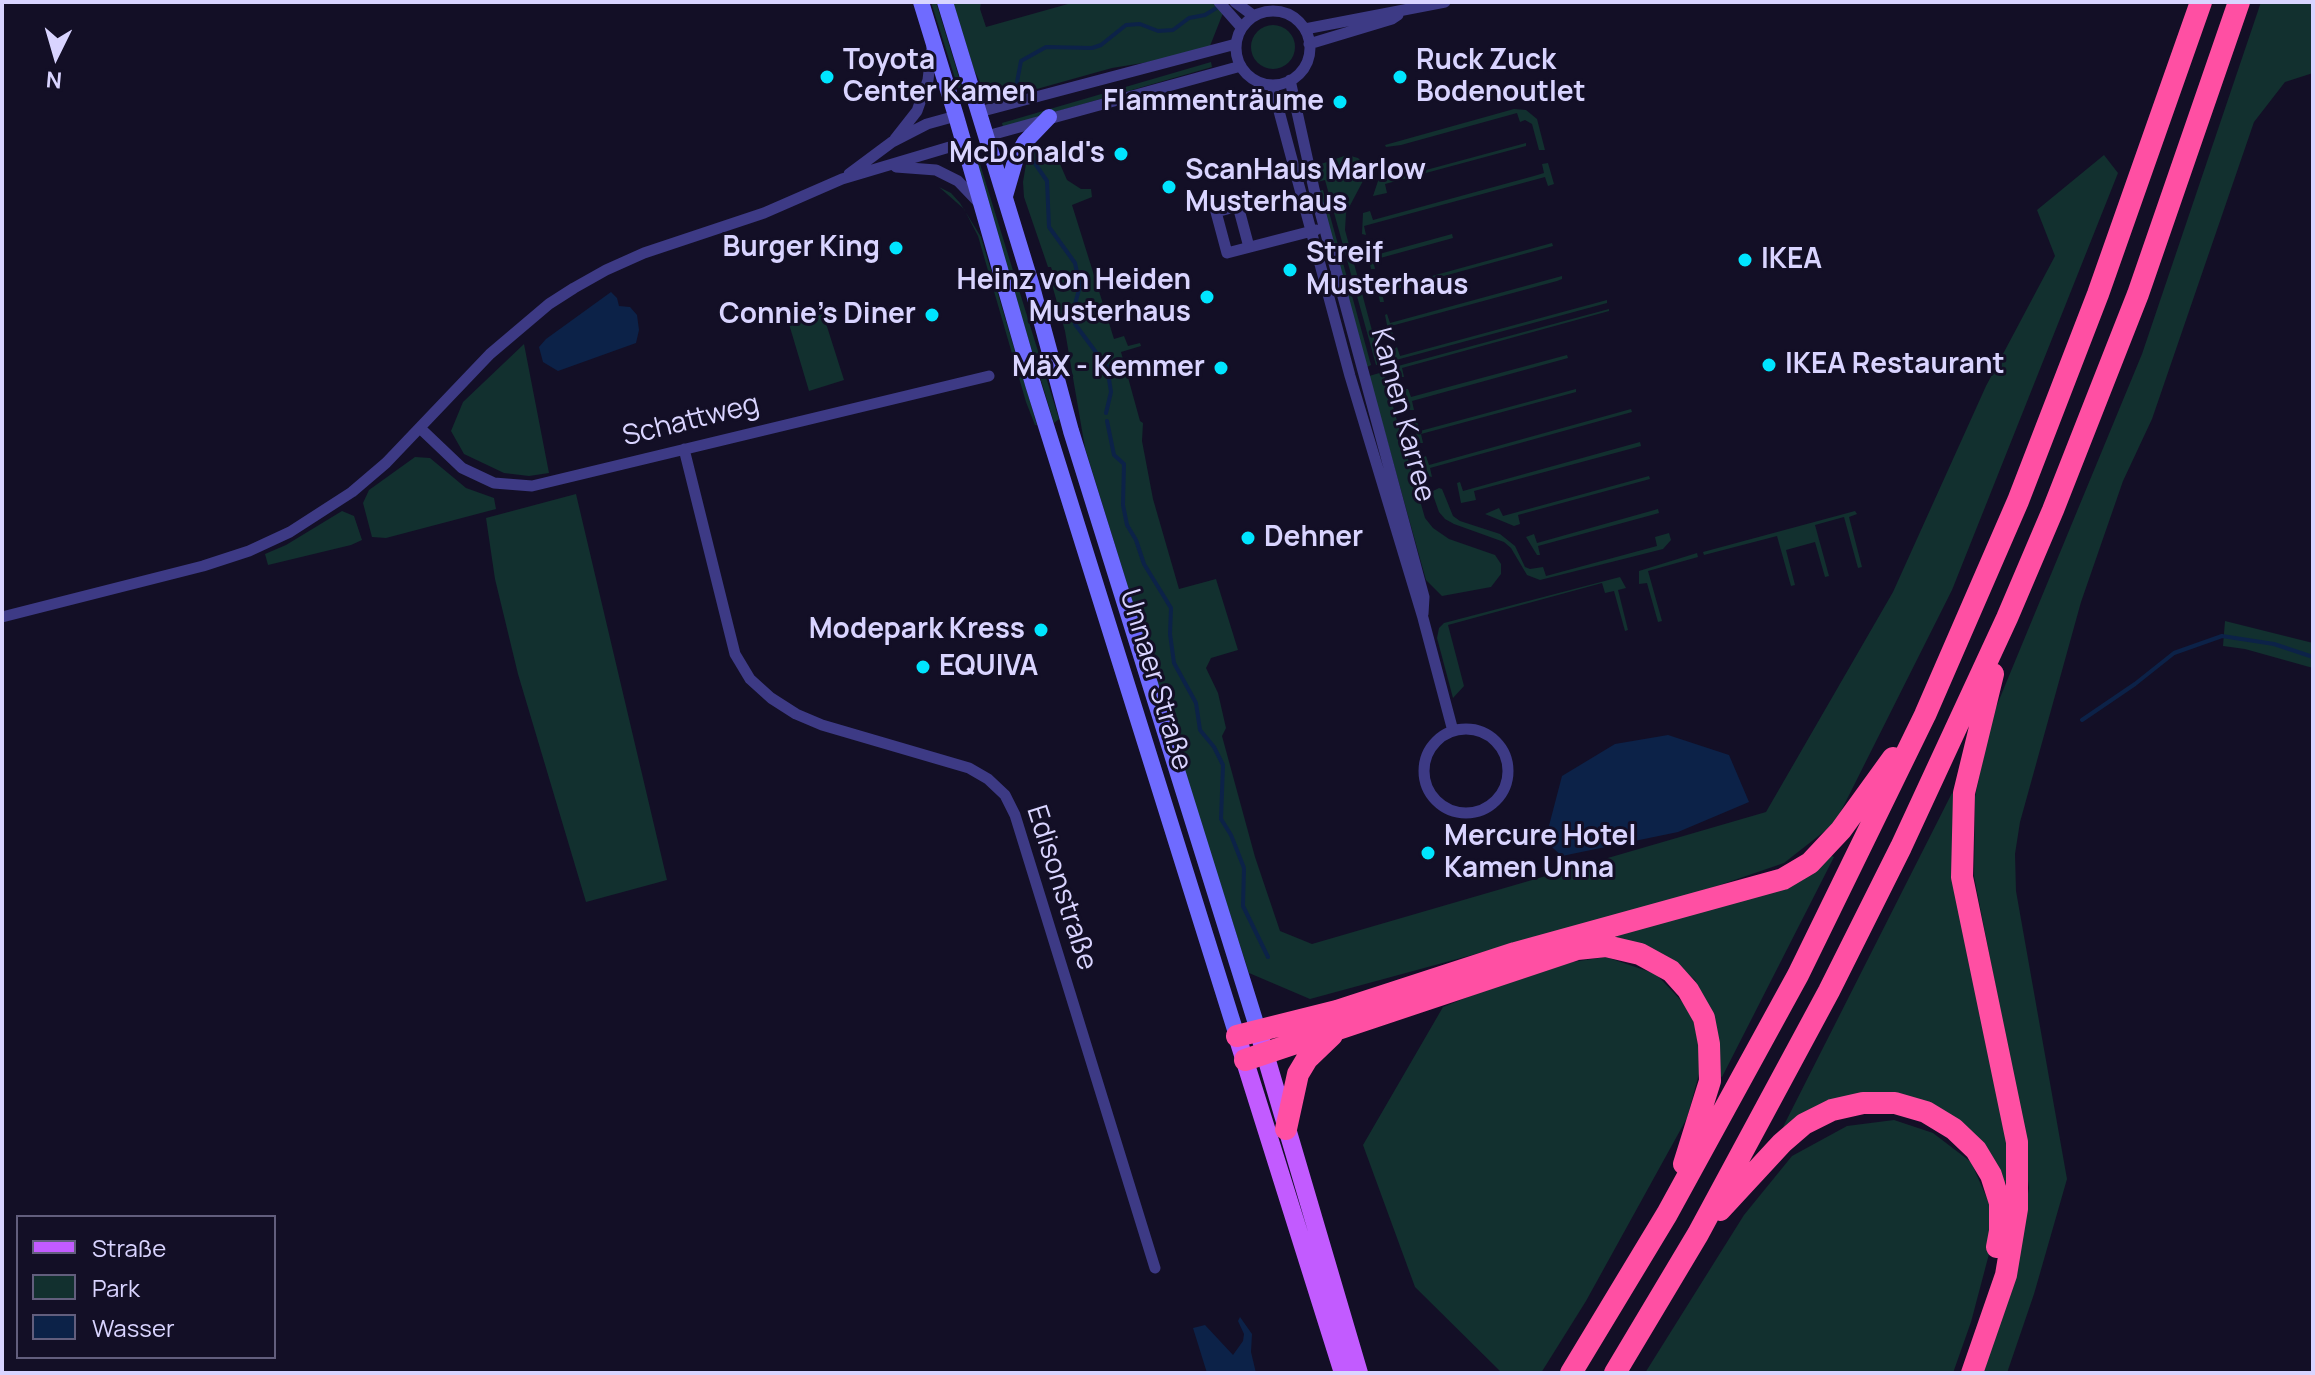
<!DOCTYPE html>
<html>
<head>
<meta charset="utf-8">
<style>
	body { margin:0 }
	#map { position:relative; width:2315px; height:1375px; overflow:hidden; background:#130f26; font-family:Manrope,sans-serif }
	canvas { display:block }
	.frame { position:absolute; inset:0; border:4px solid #d9d4ff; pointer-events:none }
	.legend { position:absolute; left:16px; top:1215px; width:260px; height:144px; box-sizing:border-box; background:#130f26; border:2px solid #625e7d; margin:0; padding:10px 14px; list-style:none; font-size:24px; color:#d9d4ff }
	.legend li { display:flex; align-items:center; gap:16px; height:40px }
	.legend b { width:40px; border:2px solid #625e7d }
	.north { position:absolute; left:16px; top:16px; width:80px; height:80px; -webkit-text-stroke:6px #130f26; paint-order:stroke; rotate:185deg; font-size:22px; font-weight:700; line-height:32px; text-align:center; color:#d9d4ff }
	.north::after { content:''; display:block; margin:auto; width:28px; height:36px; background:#d9d4ff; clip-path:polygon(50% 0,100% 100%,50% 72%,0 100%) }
</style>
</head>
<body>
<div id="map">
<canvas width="2315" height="1375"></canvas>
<div class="frame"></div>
<ul class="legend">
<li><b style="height:10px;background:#c25bff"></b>Straße</li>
<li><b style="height:22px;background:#12302f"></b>Park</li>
<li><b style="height:22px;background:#0c2248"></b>Wasser</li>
</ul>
<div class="north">N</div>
</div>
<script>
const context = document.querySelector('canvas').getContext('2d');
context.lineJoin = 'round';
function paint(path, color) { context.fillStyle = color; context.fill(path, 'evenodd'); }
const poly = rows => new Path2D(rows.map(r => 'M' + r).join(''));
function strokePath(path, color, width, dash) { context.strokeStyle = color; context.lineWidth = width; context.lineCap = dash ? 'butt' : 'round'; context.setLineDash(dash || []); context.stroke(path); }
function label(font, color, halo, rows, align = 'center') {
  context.font = font + ' Manrope,sans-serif'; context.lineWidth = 6; context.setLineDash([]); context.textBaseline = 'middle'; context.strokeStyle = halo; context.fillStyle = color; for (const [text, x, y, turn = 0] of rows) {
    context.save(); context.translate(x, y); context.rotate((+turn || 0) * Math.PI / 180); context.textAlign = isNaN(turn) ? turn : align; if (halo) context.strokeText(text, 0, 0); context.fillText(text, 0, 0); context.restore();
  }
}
const green = poly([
	[931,2,936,2,962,87,958,88],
	[953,2,981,2,980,9,986,27,1075,2,1213,2,1223,13,1210,46,1167,59,1112,68,1001,99,995,99,980,82,974,70],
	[2261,2,2313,2,2313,73,2285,82,2254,122,2152,419,2123,481,2081,602,2020,822,2015,854,2016,891,2067,1179,2034,1294,2007,1373,1980,1373,2012,1281,2029,1188,2012,1071,1974,876,1975,797,1992,717,2142,354],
	'1251 47a22 22 0 1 1 44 0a22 22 0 1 1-44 0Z',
	[1211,62,1212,67,1003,127,1002,123],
	[1514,109,1526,110,1537,119,1545,150,1539,150,1532,124,1525,120,1520,122,1517,113,1401,145,1386,147,1385,145],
	[1526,143,1526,146,1385,184,1387,193,1373,196,1381,172,1386,171,1389,180],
	[1038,146,1061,148,1060,164,1067,180,1081,189,1091,189,1092,197,1072,205,1114,339,1124,336,1128,346,1140,343,1141,346,1121,352,1140,421,1143,423,1142,441,1153,499,1179,589,1216,579,1238,650,1211,658,1206,668,1218,693,1226,728,1222,736,1255,857,1280,931,1312,944,1766,812,1893,592,1986,386,2055,256,2037,210,2104,155,2118,173,1952,590,1835,823,1784,863,1682,898,1310,999,1249,973,1212,859,1085,448,1065,331,1051,281,1054,276,1051,267,1048,267,1024,197,1023,182,1027,158],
	[1347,155,1358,158,1365,165,1366,170,1363,181,1346,213,1345,230,1381,364,1376,365,1325,180,1317,182,1315,171,1321,164],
	[1548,163,1554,184,1548,186,1545,177,1364,226,1366,235,1362,234,1363,213,1370,211,1373,220,1534,176,1544,173,1542,164],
	[980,164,1059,419,1054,423,975,165],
	[939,187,951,193,960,203,981,237,1037,425,1035,425,1026,402,978,236,964,209],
	[1323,190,1371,365,1367,367,1319,191],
	[1452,234,1453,238,1373,260,1375,269,1371,269,1367,249,1369,248,1372,256],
	[1552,243,1553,246,1382,293,1384,302,1380,302,1376,282,1378,281,1381,290],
	[1562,276,1562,279,1557,281,1391,326,1393,335,1389,335,1385,315,1387,314,1390,323],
	[1607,300,1607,303,1396,360,1393,350,1397,347,1400,356],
	[1609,309,1609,311,1402,368,1404,377,1400,377,1398,366],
	[823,314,844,380,809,391,789,324],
	[524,344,549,473,529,476,504,473,464,454,451,431,463,402],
	[1567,355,1568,358,1412,401,1414,410,1409,410,1405,389,1408,389,1411,397],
	[1383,372,1425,518,1433,528,1449,539,1495,555,1501,564,1501,574,1491,587,1442,596,1426,580,1369,376],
	[1576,389,1576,392,1421,434,1423,443,1418,443,1414,423,1417,422,1420,431],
	[1631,409,1632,412,1430,468,1432,477,1428,476,1424,457,1426,456,1429,465],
	[1640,442,1641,446,1474,491,1476,500,1461,503,1457,483,1460,482,1463,491],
	[415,457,430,458,466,488,494,498,496,509,386,538,372,537,363,503,369,490],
	[1649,476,1650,479,1518,515,1520,524,1514,526,1485,514,1499,508,1503,516],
	[1439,488,1442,489,1453,516,1460,521,1500,534,1515,546,1525,567,1530,569,1543,567,1546,576,1657,546,1655,537,1669,533,1671,540,1663,549,1540,580,1527,575,1511,548,1504,542,1454,524,1445,519,1439,512,1433,495,1433,491],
	[576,494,667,880,586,902,518,674,495,579,486,518],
	[1658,509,1659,513,1538,546,1540,555,1537,555,1526,537,1534,534,1537,543],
	[342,511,354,516,362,540,351,545,268,565,265,554,286,545],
	[1855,511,1857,514,1849,517,1862,567,1858,568,1844,517,1815,525,1829,576,1825,577,1815,542,1786,550,1795,585,1791,586,1777,536,1704,555,1703,552],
	[1697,553,1698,557,1648,571,1662,621,1658,622,1647,583,1639,584,1639,571],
	[1620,577,1626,588,1618,590,1628,630,1625,631,1614,591,1605,593,1602,583,1448,625,1464,686,1453,698,1437,638,1439,628,1444,623],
	[2225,621,2313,643,2313,668,2245,649,2223,646],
	[1952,793,1957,795,2006,1137,2010,1182,2003,1183,1983,1145,1895,1098,1789,1130,1783,1127],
	[1828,854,1834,857,1722,1077,1718,1075,1710,1013,1695,980,1668,957,1611,938,1610,933],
	[1606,957,1656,974,1692,1012,1702,1063,1687,1118,1586,1301,1541,1373,1502,1373,1415,1287,1363,1145,1443,1007,1545,966],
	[1894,1120,1933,1133,1971,1162,1989,1203,1989,1254,1971,1322,1953,1373,1645,1373,1744,1215,1792,1156,1847,1126]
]);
const water = poly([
	[611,292,617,298,619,306,630,307,637,315,639,330,636,343,558,371,543,362,539,347,546,339],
	[1668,735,1729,755,1749,802,1678,832,1562,856,1545,841,1562,776,1615,744],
	[1240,1317,1252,1334,1251,1352,1256,1373,1207,1373,1193,1328,1205,1325,1233,1355,1243,1341,1244,1334,1238,1321]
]);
const stream = poly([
	[1017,82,1021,61,1046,47,1092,48,1101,45,1126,25,1140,24,1158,31,1173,30,1189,18,1205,15,1218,7],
	[1034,162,1047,181,1049,227,1075,263,1080,286,1075,304,1075,324,1098,355],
	[1106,413,1111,392,1107,366],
	[1107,421,1114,455,1124,464,1123,505,1127,525,1136,540,1144,564,1171,608,1170,634,1174,663,1196,703,1200,730,1214,747,1223,765,1221,819,1231,835,1244,868,1243,906,1268,957],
	[2082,720,2135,684,2174,653,2222,636,2274,644,2313,657]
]);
const minor = poly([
	[1219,2,1242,28],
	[1235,2,1254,16],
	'1236 48a37 37 0 1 1 74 0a37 37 0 1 1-74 0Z',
	[1305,29,1445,2],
	[1309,44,1392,19,1398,15],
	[1290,80,1314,189,1424,597,1423,614],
	[1272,85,1350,376,1423,618,1453,731],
	[979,112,1236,44],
	[987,136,1241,66],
	[895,139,917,111,928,80,932,46],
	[896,167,936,170,958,181,979,203],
	[849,174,892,142,927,124,956,116],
	[1249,247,1238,206,1216,212,1227,253,1316,230],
	[421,429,462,468,494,483,532,486,989,376],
	[684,449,735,654,750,679,771,698,796,714,822,725,969,768,988,779,1005,795,1015,815,1155,1268],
	[2,617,203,566,249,551,290,532,352,492,386,463,490,354,549,304,574,288,606,270,644,253,764,213,842,179,963,143],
	'1424 771a42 42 0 1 1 84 0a42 42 0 1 1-84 0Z'
]);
const secondary = poly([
	[921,2,956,116,1033,384,1237,1036],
	[945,2,1031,283,1071,431,1258,1030],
	[1005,196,1016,158,1025,142,1049,117]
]);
const primary = poly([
	[1258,1030,1359,1373],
	[1237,1036,1343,1373]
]);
const motorway = poly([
	[1237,1036,1337,1011,1515,953,1783,879,1810,863,1841,830,1893,758],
	[1245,1060,1577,949,1606,946,1640,954,1671,971,1688,990,1704,1018,1709,1044,1710,1081,1684,1164],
	[1286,1129,1298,1074,1307,1059,1332,1035],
	[1720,1210,1782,1143,1804,1124,1832,1110,1863,1103,1895,1103,1926,1112,1954,1129,1976,1150,1991,1175,2000,1203,2000,1231,1997,1247],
	[1571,1373,1667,1214,1798,975,1925,715,2018,501,2098,294,2201,2],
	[1615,1373,1698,1234,1829,991,1901,847,2007,618,2053,510,2138,294,2239,2],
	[1972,1373,2006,1275,2017,1209,2017,1142,1962,877,1964,793,1993,674]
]);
const markers = [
	[827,77,8,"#00e5ff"],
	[1400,77,8,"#00e5ff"],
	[1340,102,8,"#00e5ff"],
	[1121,154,8,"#00e5ff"],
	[1169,187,8,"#00e5ff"],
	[896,248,8,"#00e5ff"],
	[1745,260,8,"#00e5ff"],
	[1290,270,8,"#00e5ff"],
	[1207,297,8,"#00e5ff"],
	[932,315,8,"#00e5ff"],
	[1769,365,8,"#00e5ff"],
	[1221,368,8,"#00e5ff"],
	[1248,538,8,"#00e5ff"],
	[1041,630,8,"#00e5ff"],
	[923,667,8,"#00e5ff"],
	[1428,853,8,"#00e5ff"]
];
const poiNames = [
	["Toyota",843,61],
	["Center Kamen",843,93],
	["Ruck Zuck",1416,61],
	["Bodenoutlet",1416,93],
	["Flammenträume",1324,102,"right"],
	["McDonald's",1105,154,"right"],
	["ScanHaus Marlow",1185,171],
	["Musterhaus",1185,203],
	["Burger King",880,248,"right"],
	["Streif",1306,254],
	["Musterhaus",1306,286],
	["IKEA",1761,260],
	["Heinz von Heiden",1191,281,"right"],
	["Musterhaus",1191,313,"right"],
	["Connie’s Diner",916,315,"right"],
	["IKEA Restaurant",1785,365],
	["MäX - Kemmer",1205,368,"right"],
	["Dehner",1264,538],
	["Modepark Kress",1025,630,"right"],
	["EQUIVA",939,667],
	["Mercure Hotel",1444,837],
	["Kamen Unna",1444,869]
];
const streetNames = [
	["Kamen Karree",1402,415,75],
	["Schattweg",691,421,-14],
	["Unnaer Straße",1155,680,73],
	["Edisonstraße",1061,888,72]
];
paint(green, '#12302f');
paint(water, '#0c2248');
strokePath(stream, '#0c2248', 4);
strokePath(minor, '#3d3a85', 11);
strokePath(secondary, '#6f6bff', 16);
strokePath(primary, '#c25bff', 18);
strokePath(motorway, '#ff4fa3', 22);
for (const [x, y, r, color] of markers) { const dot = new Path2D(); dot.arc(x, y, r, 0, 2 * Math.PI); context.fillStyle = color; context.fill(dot); strokePath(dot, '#130f26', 3); }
label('bold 28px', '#d9d4ff', '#130f26', poiNames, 'left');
label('28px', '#d9d4ff', '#130f26', streetNames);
</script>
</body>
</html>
